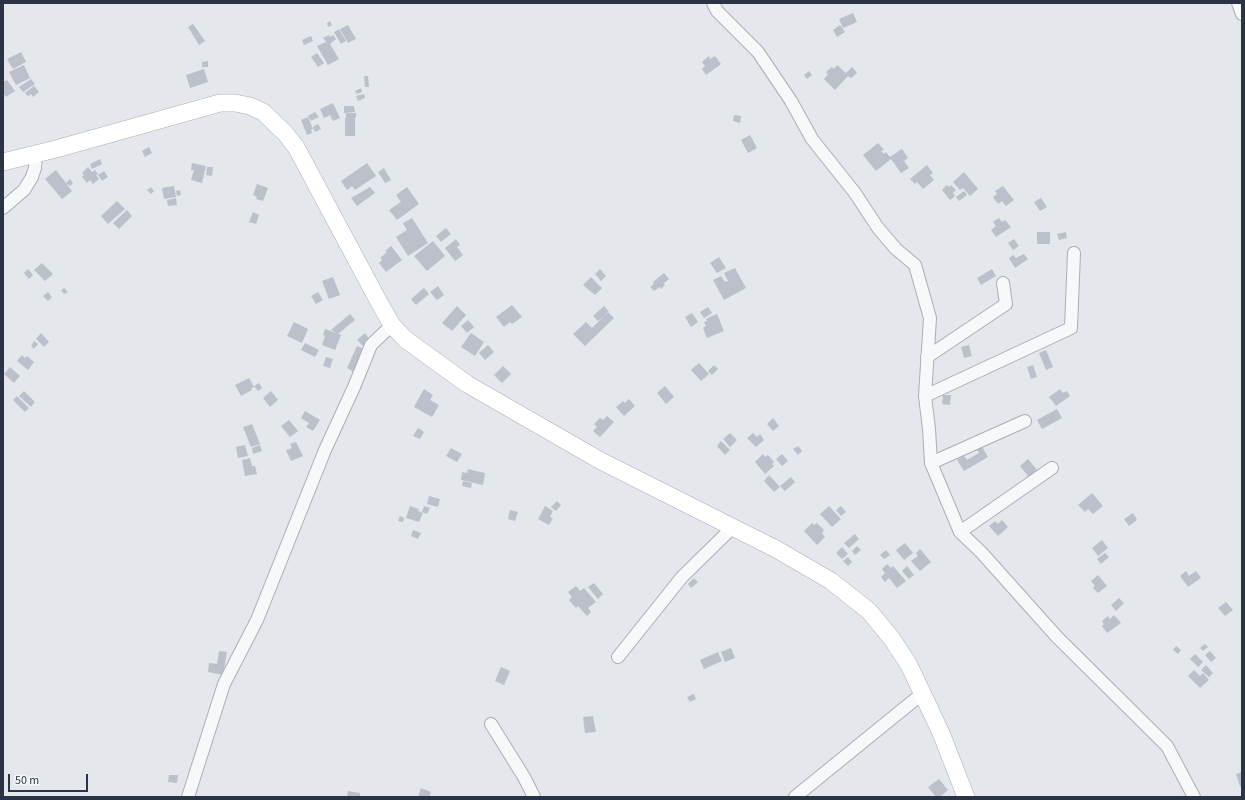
<!DOCTYPE html>
<html>
<head>
<meta charset="utf-8">
<style>
	body { margin:0 }
	#map { position:relative; width:1245px; height:800px; overflow:hidden; background:#e4e7ec; font-family:"Source Sans 3",sans-serif }
	canvas { display:block }
	.frame { position:absolute; inset:0; border:4px solid #2b3445; pointer-events:none }
	.scale { position:absolute; left:8px; top:774px; width:80px; height:18px; box-sizing:border-box; border:2px solid #2b3445; border-top:0; padding-left:5px; font-size:12px; line-height:14px; white-space:nowrap; color:#2b3445; -webkit-text-stroke:3px #f4f6f9; paint-order:stroke }
</style>
</head>
<body>
<div id="map">
<canvas width="1245" height="800"></canvas>
<div class="frame"></div>
<div class="scale">50 m</div>
</div>
<script>
const context = document.querySelector('canvas').getContext('2d');
context.lineJoin = 'round';
function paint(path, color) { context.fillStyle = color; context.fill(path, 'evenodd'); }
const poly = rows => new Path2D(rows.map(r => 'M' + r).join(''));
function strokePath(path, color, width, dash) { context.strokeStyle = color; context.lineWidth = width; context.lineCap = dash ? 'butt' : 'round'; context.setLineDash(dash || []); context.stroke(path); }
const building = poly([
	[853,13,857,22,843,28,839,19],
	[330,21,332,25,328,27,327,23],
	[193,24,205,41,199,45,188,27],
	[348,25,356,39,348,43,340,29],
	[840,25,845,32,837,37,833,30],
	[339,29,346,41,341,44,334,32],
	[329,35,330,37,333,35,336,39,330,44,339,59,328,65,317,46,326,42,323,38],
	[311,36,313,41,304,45,302,40],
	[21,52,26,62,13,69,7,59],
	[317,53,324,63,318,67,311,57],
	[709,56,710,59,715,56,721,64,706,75,702,69,705,66,702,62],
	[208,61,208,67,202,67,202,62],
	[24,65,30,78,16,85,9,72],
	[837,65,846,73,852,67,857,73,851,78,848,76,835,90,824,79,828,74,826,72,832,67,834,69],
	[204,69,208,82,190,88,186,75],
	[809,71,812,75,807,79,804,75],
	[364,76,368,76,369,87,365,87],
	[31,79,35,84,23,92,19,87],
	[7,80,15,91,6,97,3,93,3,82],
	[34,86,39,92,33,97,31,94,28,96,25,93],
	[361,88,362,92,357,94,355,91],
	[364,94,365,98,358,101,356,96],
	[333,103,340,118,333,121,330,115,324,118,320,109],
	[344,106,354,106,355,112,344,113],
	[315,112,319,117,311,121,308,116],
	[346,113,356,113,356,118,346,118],
	[734,115,741,116,740,123,733,121],
	[308,117,313,129,311,130,312,133,307,135,301,120],
	[345,118,355,118,355,136,345,136],
	[318,124,321,129,315,132,313,127],
	[750,135,757,148,748,153,741,140],
	[878,143,884,150,881,151,884,154,886,152,890,157,902,149,908,158,904,161,909,168,901,173,891,159,876,171,863,155],
	[149,147,152,153,145,157,142,151],
	[100,159,102,164,92,169,90,164],
	[192,163,206,166,202,183,191,180,194,170,191,170],
	[367,163,376,176,355,190,352,186,347,190,341,181],
	[927,165,933,173,930,175,934,180,923,189,917,182,915,184,910,179],
	[88,167,92,172,95,170,98,174,96,175,99,179,93,184,90,180,87,183,82,177,84,175,82,173],
	[207,167,213,167,212,176,206,175],
	[384,168,391,180,385,183,378,172],
	[56,170,72,191,62,199,45,179],
	[104,171,108,177,102,181,98,175],
	[964,172,978,189,970,196,963,188,960,190,953,182],
	[70,179,73,183,70,186,66,183],
	[257,184,268,188,263,201,256,199,257,197,253,195],
	[947,185,949,187,951,185,956,190,953,193,955,196,950,200,942,190],
	[174,186,176,197,164,199,162,188],
	[1003,186,1014,200,1006,206,1002,201,998,204,993,197,997,194,995,191],
	[151,187,154,191,151,194,147,190],
	[370,187,375,193,357,206,351,198],
	[407,187,419,204,397,220,389,210,401,202,396,195],
	[180,190,181,195,177,196,176,191],
	[964,191,967,195,959,201,956,197],
	[176,198,177,205,168,206,167,200],
	[1041,198,1047,207,1040,211,1034,202],
	[117,201,125,209,108,224,101,216],
	[127,210,132,216,119,229,113,223],
	[253,212,259,215,256,224,249,222],
	[412,218,428,243,408,256,396,237,407,230,403,223],
	[999,218,1002,222,1005,220,1011,227,996,237,991,230,996,226,993,222],
	[446,228,451,234,441,242,436,236],
	[1037,232,1050,232,1050,244,1037,244],
	[1066,232,1067,238,1059,240,1057,234],
	[456,239,460,245,457,247,463,255,455,261,445,248],
	[1014,239,1019,246,1013,250,1008,243],
	[433,241,445,256,427,271,414,256],
	[391,246,402,260,386,272,379,263,382,260,380,258,387,252,385,251],
	[1024,254,1028,259,1015,268,1009,258,1013,255,1016,258],
	[719,257,726,268,717,273,710,263],
	[42,263,53,274,45,281,34,270],
	[735,268,746,288,724,300,713,280,721,276,725,282,728,281,724,273],
	[28,269,33,275,29,279,24,273],
	[600,269,606,276,601,281,595,274],
	[992,269,996,276,981,285,977,278],
	[664,273,669,279,664,283,665,285,661,289,660,287,654,291,650,287,654,284,653,282],
	[333,277,340,295,329,299,322,281],
	[591,277,602,288,595,295,583,285],
	[438,286,444,295,437,300,430,292],
	[64,288,68,292,64,294,61,290],
	[424,288,429,294,416,305,411,299],
	[48,292,52,297,48,301,43,296],
	[318,292,323,300,316,304,311,296],
	[512,305,522,317,512,324,510,322,504,327,496,317],
	[457,306,466,315,452,331,442,323],
	[604,306,609,312,598,321,593,316],
	[708,307,712,313,704,318,700,312],
	[608,312,614,318,585,346,573,334,586,322,592,328],
	[692,313,698,322,691,327,685,317],
	[350,314,355,320,338,334,331,330],
	[717,314,724,331,707,338,703,328,706,326,704,322,707,321,706,319],
	[468,320,474,327,467,333,461,326],
	[294,322,308,329,302,343,287,336],
	[325,329,341,335,335,350,322,345,325,336,323,335],
	[41,333,49,342,44,347,36,339],
	[365,333,370,340,363,346,357,340],
	[471,333,484,342,475,356,461,347],
	[34,341,38,344,34,349,31,346],
	[305,343,319,350,315,357,301,350],
	[488,345,494,352,485,360,479,353],
	[969,345,972,356,964,358,961,347],
	[357,346,364,349,354,372,347,368],
	[1046,350,1053,367,1046,370,1039,353],
	[22,355,25,358,27,356,34,362,28,370,17,361],
	[326,357,333,359,330,368,323,366],
	[699,363,709,374,701,381,691,370],
	[714,365,718,369,712,375,708,371],
	[1033,365,1037,377,1031,379,1027,367],
	[503,366,511,374,502,383,494,375],
	[10,367,20,376,14,383,4,374],
	[249,378,254,387,251,389,252,390,241,396,235,385],
	[259,383,262,388,258,391,254,386],
	[665,386,674,397,666,404,657,393],
	[424,389,433,395,430,400,439,405,432,417,414,407],
	[1060,389,1063,393,1067,391,1070,396,1056,406,1049,397],
	[24,391,35,402,31,407,19,396],
	[271,391,278,400,270,407,263,398],
	[943,395,951,395,950,405,942,404],
	[17,396,29,408,25,412,13,400],
	[629,399,635,406,624,416,616,407,623,401,625,403],
	[1057,409,1062,418,1042,429,1037,420],
	[305,411,320,420,313,431,306,427,309,423,301,418],
	[607,416,614,422,600,437,593,431,597,427,594,424,600,418,603,420],
	[773,418,779,426,773,431,767,424],
	[289,420,298,431,290,437,281,426],
	[252,424,260,444,251,447,243,427],
	[418,428,424,432,420,439,413,436],
	[730,433,737,440,730,447,723,439],
	[753,433,757,437,760,434,764,440,756,447,747,438],
	[721,441,730,450,725,455,717,446],
	[296,442,303,456,291,461,286,450,292,448,290,444],
	[245,445,248,456,238,458,236,447],
	[260,445,262,451,253,454,252,448],
	[981,445,988,457,964,471,957,460,964,456,967,460,979,453,976,448],
	[798,446,802,451,798,455,793,449],
	[451,448,462,454,457,462,446,456],
	[763,454,765,457,768,455,774,462,772,464,774,466,765,474,755,462],
	[782,454,788,461,782,466,776,459],
	[250,458,252,466,255,466,257,474,245,476,242,460],
	[1028,459,1037,470,1029,477,1020,466],
	[468,469,485,473,483,485,461,480,462,472,467,473],
	[769,475,780,487,774,492,764,481],
	[791,477,795,482,785,491,780,486],
	[463,481,472,483,471,488,462,486],
	[1092,493,1103,506,1093,514,1088,509,1085,512,1078,505],
	[429,496,440,499,438,507,427,504],
	[557,501,561,505,556,511,551,507],
	[410,506,419,509,418,511,423,513,419,522,406,518],
	[424,506,430,508,427,514,422,512],
	[545,506,553,511,550,517,553,518,549,525,538,519],
	[829,506,841,519,832,527,820,514],
	[841,506,846,512,841,516,836,510],
	[510,510,518,512,515,521,508,519],
	[1133,513,1137,520,1129,526,1124,519],
	[400,516,404,518,403,522,398,521],
	[1002,520,1008,527,998,536,989,526,995,521,998,524],
	[812,523,814,525,817,523,824,530,822,533,825,537,817,545,804,531],
	[413,530,421,533,418,539,411,536],
	[855,534,859,539,849,548,844,543],
	[1102,540,1108,548,1098,556,1092,548],
	[905,543,913,553,904,560,896,550],
	[857,546,861,550,855,555,852,551],
	[842,547,848,554,842,559,836,553],
	[920,549,931,562,920,571,911,561,918,556,916,553],
	[886,550,890,555,884,559,880,555],
	[1105,553,1109,557,1101,564,1097,559],
	[848,557,852,562,848,566,843,561],
	[887,564,891,568,893,566,906,581,897,588,889,578,885,582,881,577,885,573,882,569],
	[907,566,914,575,909,579,902,571],
	[1186,571,1189,576,1196,571,1201,578,1188,587,1180,576],
	[1098,575,1107,586,1098,593,1093,588,1095,586,1091,581],
	[694,578,698,582,691,588,688,584],
	[594,583,603,594,598,599,588,587],
	[576,586,580,591,584,588,596,602,588,608,591,612,587,616,578,606,576,608,569,600,572,597,568,592],
	[1119,598,1124,603,1116,611,1111,605],
	[1226,602,1233,610,1225,616,1218,608],
	[1114,615,1121,623,1107,633,1102,626,1104,624,1102,621,1108,616,1110,619],
	[1205,644,1208,647,1203,651,1200,648],
	[1176,646,1181,650,1178,654,1173,650],
	[731,648,735,658,725,662,721,652],
	[219,651,227,652,223,675,208,672,209,663,217,664],
	[1210,651,1216,658,1211,662,1205,655],
	[718,652,722,661,704,669,700,660],
	[1195,654,1203,662,1198,667,1190,659],
	[1206,665,1213,673,1209,677,1201,670],
	[501,667,510,671,504,685,495,681],
	[1194,670,1200,676,1203,673,1209,680,1200,688,1188,676],
	[694,694,696,699,690,702,687,697],
	[593,716,596,732,585,733,583,717],
	[1242,772,1242,786,1240,787,1236,774],
	[169,775,178,775,177,783,168,782],
	[939,779,948,790,940,797,936,797,928,787],
	[421,788,431,792,429,797,418,797],
	[348,791,360,793,360,797,347,797]
]);
const street = poly([
	[713,3,717,11,758,52,791,101,812,139,855,193,878,228,896,249,915,265,930,318,925,396,929,429,931,463,960,532,981,552,1057,637,1167,746,1194,797],
	[1238,3,1242,14],
	[3,208,24,190,32,177,35,168,36,155],
	[927,357,1006,304,1003,283],
	[925,396,1071,328,1074,253],
	[931,463,1025,421],
	[960,532,1052,468],
	[618,657,682,577,733,527],
	[491,724,524,777,534,797],
	[188,797,224,684,257,620,325,450,354,387,371,345,392,325],
	[795,797,923,693]
]);
const secondary = poly([
	[3,162,56,149,220,103,235,103,250,106,263,112,285,133,296,147,380,304,392,325,405,339,467,384,601,461,776,549,831,581,869,611,892,639,909,665,941,733,966,797]
]);
paint(building, '#bbc0ca');
strokePath(street, '#a9aeb7', 14);
strokePath(secondary, '#a9aeb7', 18);
strokePath(street, '#f7f8fa', 12);
strokePath(secondary, '#fff', 17);
</script>
</body>
</html>
